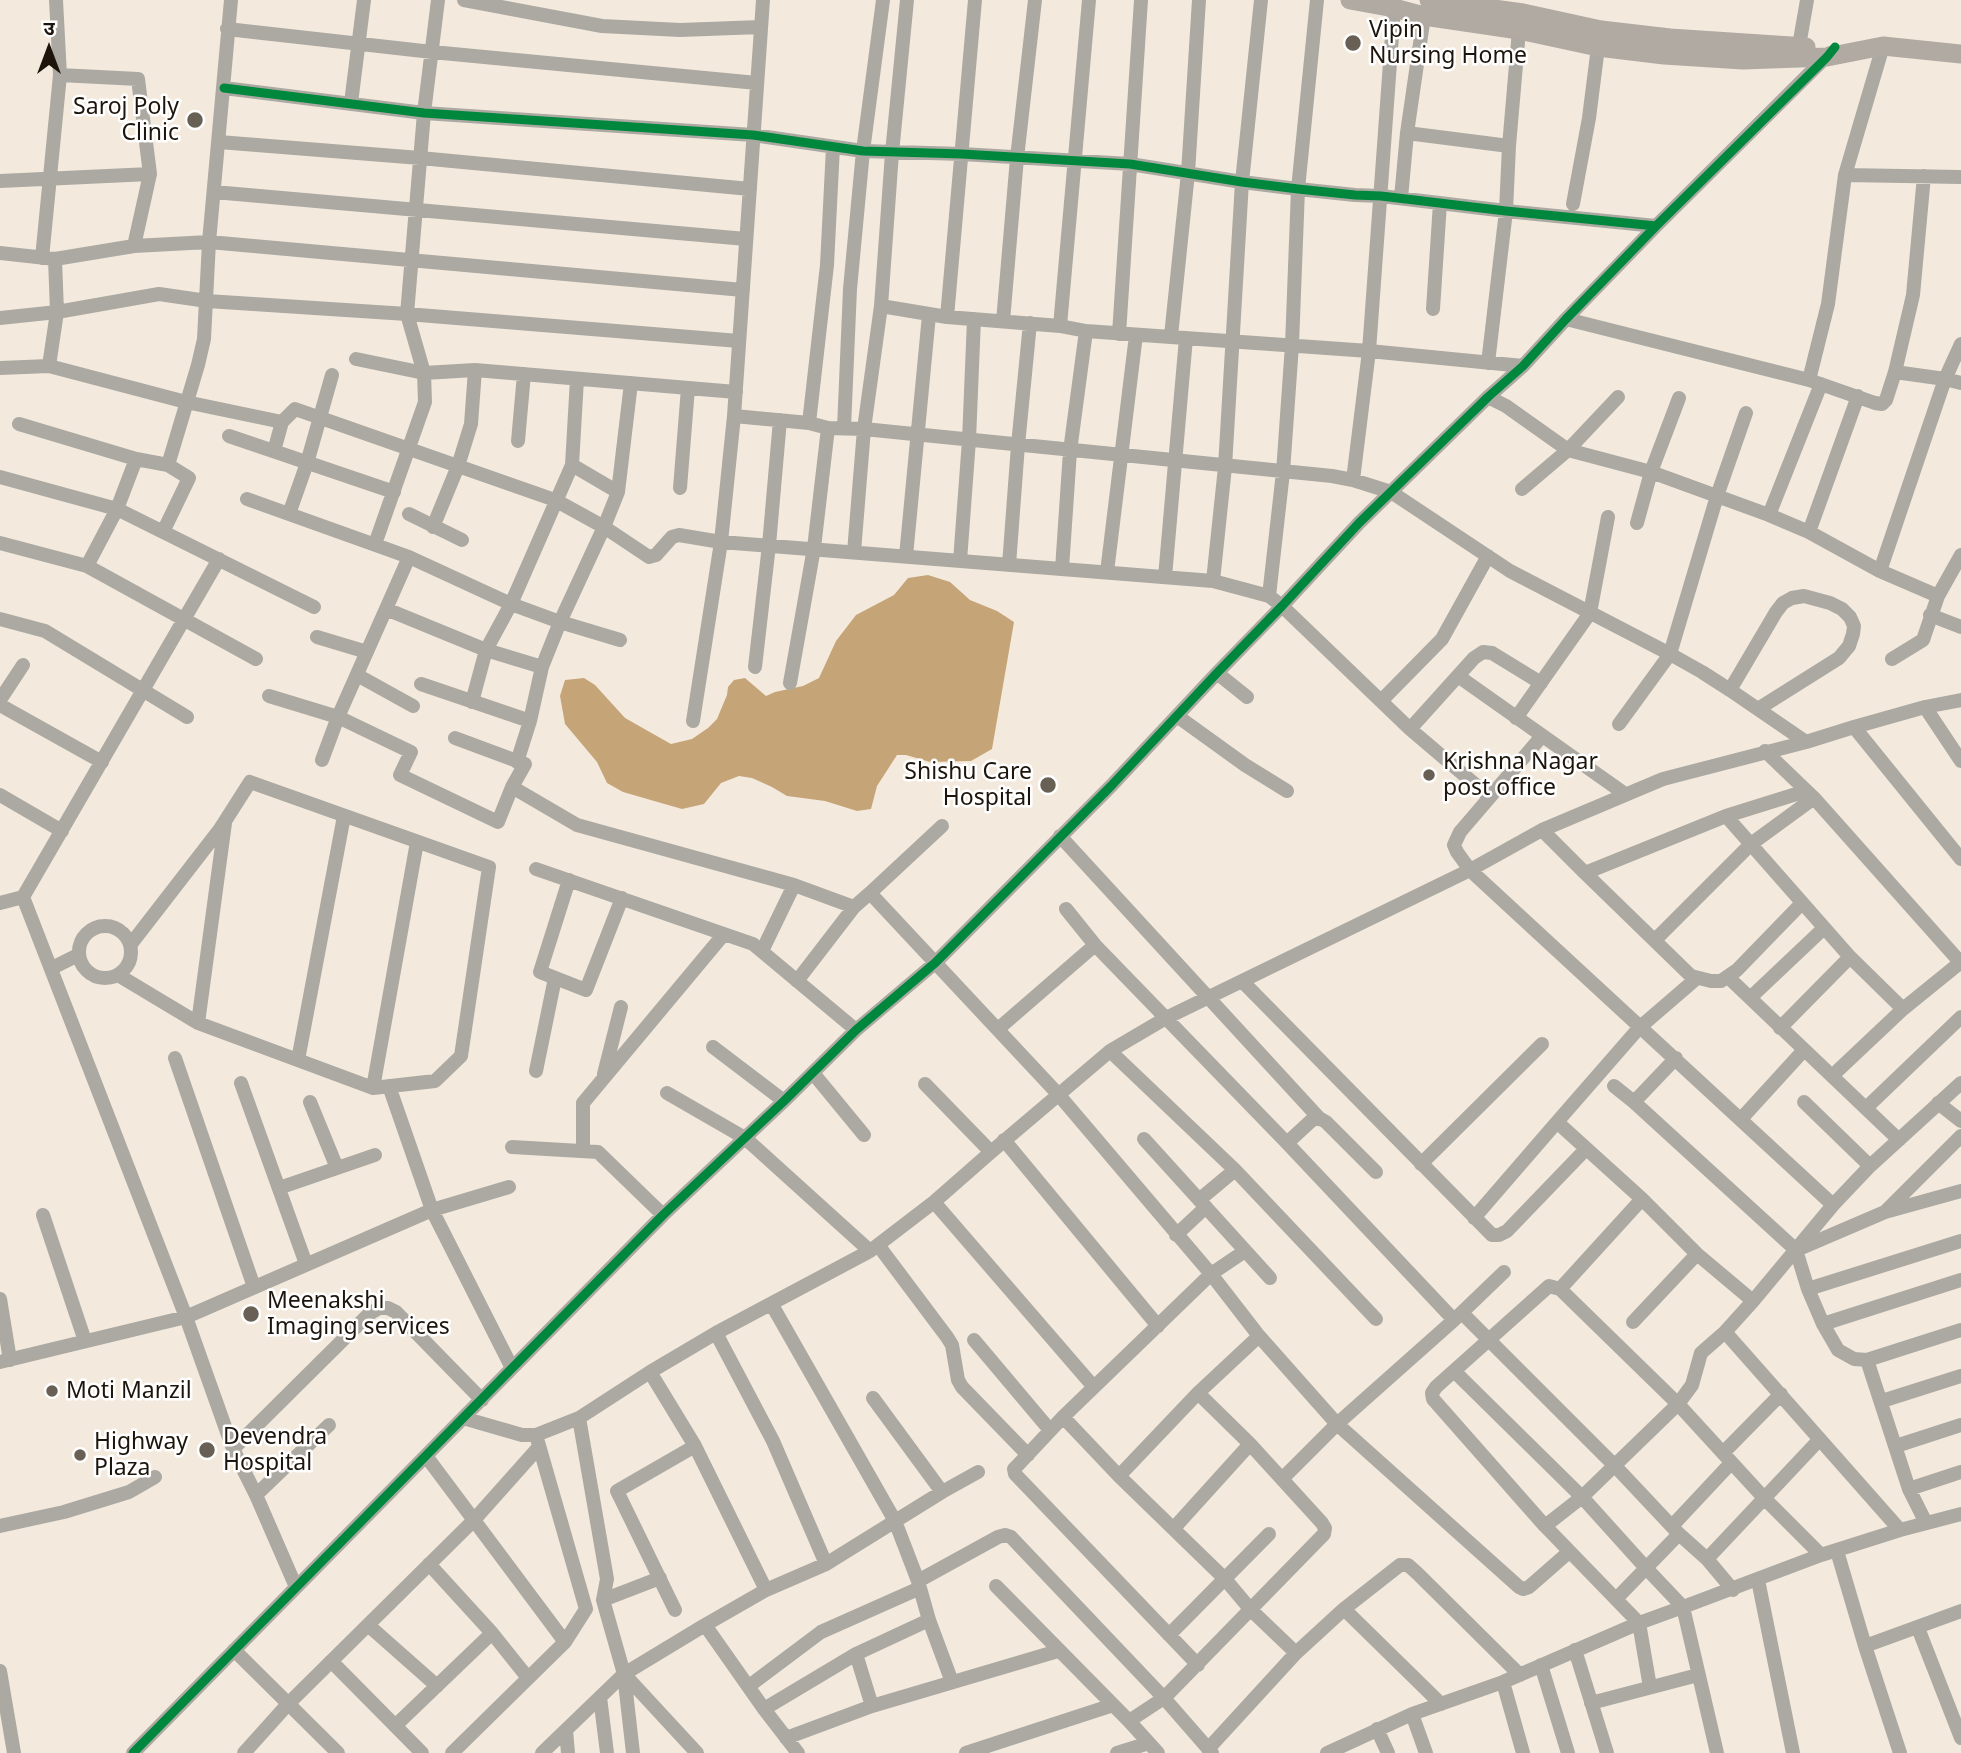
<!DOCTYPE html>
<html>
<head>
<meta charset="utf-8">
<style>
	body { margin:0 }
	#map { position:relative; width:1961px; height:1753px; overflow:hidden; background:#f3eadd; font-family:"Noto Sans","Noto Sans Devanagari",sans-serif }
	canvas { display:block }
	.north { position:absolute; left:14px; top:14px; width:70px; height:70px; -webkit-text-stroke:5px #fff; paint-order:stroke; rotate:0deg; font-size:19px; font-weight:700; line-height:28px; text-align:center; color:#1d150b }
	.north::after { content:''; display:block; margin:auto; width:24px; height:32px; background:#1d150b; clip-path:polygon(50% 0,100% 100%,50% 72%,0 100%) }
</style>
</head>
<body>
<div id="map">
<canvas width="1961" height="1753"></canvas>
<div class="north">उ</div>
</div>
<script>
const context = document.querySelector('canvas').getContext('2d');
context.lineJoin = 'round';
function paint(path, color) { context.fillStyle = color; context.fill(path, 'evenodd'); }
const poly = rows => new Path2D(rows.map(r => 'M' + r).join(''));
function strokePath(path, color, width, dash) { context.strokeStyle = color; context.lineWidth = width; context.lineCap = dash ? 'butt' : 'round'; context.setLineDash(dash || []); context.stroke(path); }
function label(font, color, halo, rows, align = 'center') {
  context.font = font + ' "Noto Sans",sans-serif'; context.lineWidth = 5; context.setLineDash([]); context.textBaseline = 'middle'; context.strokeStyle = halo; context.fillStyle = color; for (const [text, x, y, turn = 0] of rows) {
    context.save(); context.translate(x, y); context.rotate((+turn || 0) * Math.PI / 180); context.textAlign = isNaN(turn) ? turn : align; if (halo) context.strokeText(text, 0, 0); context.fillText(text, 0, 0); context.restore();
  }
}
const water = poly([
	[928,575,950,582,970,600,997,611,1014,622,992,749,971,761,930,762,906,755,897,755,877,786,871,809,857,811,825,801,787,796,772,787,752,778,739,776,721,783,704,804,682,809,623,792,607,783,597,762,565,724,560,696,565,680,584,678,595,685,625,718,671,744,692,739,708,728,717,719,727,695,728,687,734,680,745,678,766,696,775,692,803,686,819,678,836,641,856,615,894,595,908,578]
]);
const minor = poly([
	[464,0,602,26,680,30,761,27],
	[227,29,432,52,757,83],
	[1799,46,1807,0],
	[60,75,138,79,150,174],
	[224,88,424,113,753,135,863,151,962,154,1130,164,1242,182,1298,189,1355,195,1381,196,1506,211,1656,226],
	[351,103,364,0],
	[1407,133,1509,146],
	[219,142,420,158,750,189],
	[1845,175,1961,177],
	[0,181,150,174,134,246],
	[214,192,746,239],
	[1401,198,1407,133,1424,16],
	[1573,204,1589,118,1598,47],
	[0,253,55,259,134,246,209,242,743,290],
	[42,258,60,75,56,0],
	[881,306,947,317,1060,326,1086,331,1369,351,1523,366],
	[1433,309,1440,203],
	[947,317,975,0],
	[0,318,57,312,159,294,207,301,407,314,739,341],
	[1566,319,1809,380,1875,403,1882,404,1886,400,1895,372,1913,295,1924,176],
	[1003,321,1017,158,1035,0],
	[1060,326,1089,0],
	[1119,334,1141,0],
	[1171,336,1188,173,1199,0],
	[356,359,424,373,475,370,736,392],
	[1488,363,1506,211,1509,146,1519,30],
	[49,366,57,312,55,259],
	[0,368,49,366,186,402,282,422,274,451],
	[1895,372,1945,379,1961,383],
	[1809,380,1828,304,1845,175,1883,46],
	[1488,397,1506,406,1568,450,1651,472,1769,515,1809,532,1880,571,1938,596],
	[734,416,809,423,828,428,864,429,1332,476,1353,480,1391,492,1510,571,1670,654,1702,672,1730,690,1806,742],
	[282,422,295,409,555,500,604,527,649,557,656,555,672,537,679,535,721,542,1213,581,1269,596,1282,606,1410,729,1490,797,1542,736],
	[809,423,827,265,833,147],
	[19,424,136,459],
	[844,428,850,289,863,151,883,0],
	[229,436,394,492],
	[518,441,524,374],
	[168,465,198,365,204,339,209,242,231,0],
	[572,465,618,492],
	[0,477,117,509,314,607],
	[1353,480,1369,351,1394,8],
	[680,488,688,388],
	[1522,489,1568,450,1618,397],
	[247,499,409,557,511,604,560,622,620,640],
	[289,514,307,463,332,375],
	[409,514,462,540],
	[1769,515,1821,384],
	[1637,523,1651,472,1679,398],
	[433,527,458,466,471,424,475,370],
	[1809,532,1858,396],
	[0,543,87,566,256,659],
	[375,544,425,402,424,373,407,314,424,113,438,0],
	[854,552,864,429,881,306,892,153,907,0],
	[906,556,929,315],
	[960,561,969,440,974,319],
	[1009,565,1018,445,1030,323],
	[87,566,117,509,136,459,168,465,189,478,163,532],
	[1062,569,1070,451,1086,331],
	[1880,571,1945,379,1961,344],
	[1107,572,1136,335],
	[1165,577,1186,338],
	[1213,581,1225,467,1242,182,1261,0],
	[1269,596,1283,472,1292,345,1298,189,1317,0],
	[386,609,486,650,542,667,530,721,421,684],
	[1930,615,1961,627],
	[0,619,45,631,187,717],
	[317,637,367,652],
	[1892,659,1923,640,1938,596,1961,555],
	[542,667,560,622,604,527,618,492,631,383],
	[755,667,769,545,780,420],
	[1217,673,1247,697],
	[357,675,413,706],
	[1458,676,1625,794],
	[790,683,814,548,828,428],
	[1730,690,1776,612,1783,603,1792,598,1804,596,1830,603,1842,609,1850,617,1854,626,1853,634,1849,646,1839,658,1758,709],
	[269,696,338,717,411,752,400,775,498,822,512,787,525,764,455,738],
	[0,700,23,665],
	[1381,701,1442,639,1488,556],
	[472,702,486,650,511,604,572,465,577,379],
	[0,705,102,762],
	[1925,707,1961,761],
	[1177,716,1245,765,1287,791],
	[1516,718,1590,613,1608,517],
	[693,721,721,542,734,416,763,0],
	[1619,724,1670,654,1717,496,1746,413],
	[1854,727,1961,859],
	[1410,729,1474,658,1483,652,1492,653,1541,683],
	[1765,751,1814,798,1961,963],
	[322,760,338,717,409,557],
	[517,762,530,721],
	[512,787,577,825,794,885,854,907],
	[0,795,62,831],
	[1490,797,1460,832,1454,845,1457,852,1470,870,1833,1205],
	[1726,816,1850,957,1903,1009],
	[1542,830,1585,873,1726,816,1806,791],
	[1060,836,1319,1118],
	[536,869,753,944,856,1030],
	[1585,873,1691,976,1711,981,1721,981,1737,970,1802,903],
	[569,880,540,972,586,990,622,898],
	[870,893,942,826],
	[23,897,186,1317,233,1449,256,1495,296,1587],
	[0,903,23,897,219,559],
	[1066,909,1095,945,1287,1143,1454,1320],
	'79 952a26 26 0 1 1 52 0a26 26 0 1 1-52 0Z',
	[1655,940,1751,844,1814,798],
	[762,951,794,885],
	[52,968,78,955],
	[118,975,198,1023,373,1088,435,1081,461,1056,489,867,250,782,220,829,131,944],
	[1728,977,1899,1140],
	[1697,978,1639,1028,1557,1122,1642,1199,1697,1254,1753,1301],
	[797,981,854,907,870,893,1058,1094,1211,1274,1259,1336,1337,1424,1519,1587,1523,1589,1529,1587,1569,1552],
	[1243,982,1492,1235,1499,1235,1507,1231,1586,1149],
	[1750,998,1824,928],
	[198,1023,225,823],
	[1780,1028,1850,957],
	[998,1029,1095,945],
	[713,1047,784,1101],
	[1110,1051,1235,1170,1376,1319],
	[175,1058,254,1287],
	[298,1060,344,816],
	[536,1071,555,978],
	[813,1073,864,1135],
	[604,1074,621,1007],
	[1832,1076,1903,1009,1961,962],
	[241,1083,306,1264],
	[925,1084,991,1152],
	[389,1086,432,1210,512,1368],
	[1614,1086,1634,1102,1796,1250,1808,1289,1823,1324,1838,1350,1854,1359,1867,1360,1961,1330],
	[373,1088,417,842],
	[667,1093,745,1138,870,1251],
	[310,1102,337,1168],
	[1634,1102,1676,1058],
	[1804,1102,1870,1166],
	[1938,1103,1961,1121],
	[1866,1108,1961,1017],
	[1741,1119,1804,1050],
	[1144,1139,1270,1278],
	[1004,1140,1158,1326],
	[1287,1143,1312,1120,1319,1118,1326,1122,1376,1172],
	[512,1147,598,1152,663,1215],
	[583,1151,583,1103,724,934],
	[1421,1164,1542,1044],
	[279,1188,375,1155],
	[1199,1200,1235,1170],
	[934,1202,1093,1386],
	[1886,1211,1961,1136],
	[43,1215,85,1341],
	[1474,1218,1557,1122],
	[1176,1235,1206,1207],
	[878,1245,947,1337,952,1345,958,1380,962,1387,1028,1455],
	[1801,1248,1885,1212,1961,1191],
	[1245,1251,1211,1274,1063,1417,1119,1476,1225,1579,1251,1610,1296,1653],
	[1560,1289,1642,1199],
	[1808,1289,1961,1241],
	[0,1299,10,1360],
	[772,1305,895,1521,918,1581,929,1620,952,1682],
	[1462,1313,1615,1466,1679,1534,1707,1559,1733,1590],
	[1633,1322,1697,1254],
	[1823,1324,1961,1280],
	[1725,1332,1900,1530],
	[716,1333,773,1441,826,1564],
	[974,1340,1049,1429],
	[1867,1360,1909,1489,1926,1523],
	[0,1362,186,1317,432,1210,509,1187],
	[1454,1371,1582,1497,1646,1568,1683,1607,1717,1753],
	[650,1372,695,1446,766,1590],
	[873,1398,942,1492],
	[1882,1401,1961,1376],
	[1063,1417,1017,1466,1014,1469,1015,1474,1198,1665],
	[463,1418,522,1435,536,1435,579,1418,650,1372,716,1333,870,1251,934,1202,991,1152,1110,1051,1166,1018,1470,870,1542,830,1663,779,1806,742,1854,727,1925,707,1961,700],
	[579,1418,607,1579,603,1600,624,1674,633,1753],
	[538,1442,586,1609,565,1642],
	[1896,1446,1961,1425],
	[233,1449,369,1314,379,1308,388,1308,396,1312,482,1400],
	[1723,1453,1781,1394],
	[426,1456,565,1642,452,1753],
	[1119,1476,1198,1393,1259,1336],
	[1282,1479,1337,1424,1454,1320,1504,1272],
	[1909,1489,1961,1472],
	[256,1495,329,1425],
	[0,1526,64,1512,129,1492,155,1477],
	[1545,1526,1582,1497,1678,1404,1692,1385,1701,1353,1725,1332,1753,1301,1833,1205,1870,1166,1961,1083],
	[1672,1526,1731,1463],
	[1174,1528,1250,1444],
	[1837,1551,1865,1646,1900,1753],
	[1707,1559,1820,1439],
	[429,1564,492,1633,528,1678],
	[1758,1580,1793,1753],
	[918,1581,998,1537,1005,1535,1011,1537,1164,1698,1212,1753],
	[996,1586,1129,1721,1158,1753],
	[1616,1599,1679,1534],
	[603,1600,660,1578],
	[1344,1609,1441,1704],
	[675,1610,617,1491,695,1446],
	[368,1625,437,1686],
	[705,1625,764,1709,798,1753],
	[1918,1628,1961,1738],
	[1169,1635,1269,1534],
	[1865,1646,1961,1611],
	[234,1650,338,1753],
	[1575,1650,1607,1753],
	[856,1654,872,1706],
	[331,1661,422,1753],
	[1541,1665,1568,1753],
	[0,1671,14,1753],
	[1503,1682,1523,1753],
	[749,1686,821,1632,920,1588],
	[1650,1687,1639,1623,1545,1526,1433,1399,1432,1393,1436,1387,1549,1286,1560,1289,1678,1404,1765,1499,1821,1555],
	[600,1697,607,1753],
	[1591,1703,1698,1675],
	[764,1709,856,1654,929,1620],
	[1412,1714,1426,1753],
	[1129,1721,1164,1698,1324,1534,1325,1528,1322,1523,1250,1444,1198,1393],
	[395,1726,492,1633],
	[1377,1729,1388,1753],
	[566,1730,568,1753],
	[786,1738,872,1706,1058,1651],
	[1208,1749,1296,1653,1344,1609,1400,1565,1408,1565,1417,1573,1520,1675],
	[133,1753,663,1215,784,1101,856,1030,935,963,1111,786,1217,673,1282,606,1359,523,1488,397,1523,366,1566,319,1656,226,1830,53],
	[244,1753,288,1704,473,1521,539,1447],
	[542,1753,624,1674],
	[697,1753,624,1674,705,1625,766,1590,826,1564,942,1492,978,1472],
	[966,1753,1113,1705],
	[1117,1753,1149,1743],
	[1327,1753,1412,1714,1503,1682,1639,1623,1683,1607,1821,1555,1900,1530,1961,1514]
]);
const major = poly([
	[1350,0,1394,8,1424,16,1519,30,1598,47,1664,55,1743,60,1827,57,1883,46,1961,54],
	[1429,0,1523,13,1601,30,1670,38,1806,47]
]);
const cycleway = poly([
	[224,88,424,113,753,135,863,151,962,154,1130,164,1242,182,1298,189,1355,195,1381,196,1506,211,1656,226],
	[133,1753,663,1215,784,1101,856,1030,935,963,1111,786,1217,673,1282,606,1359,523,1488,397,1523,366,1566,319,1656,226,1827,57,1835,47]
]);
const markers = [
	[1353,43,9,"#686054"],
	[195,120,9,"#686054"],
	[1429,775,7,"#686054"],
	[1048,785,9,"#686054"],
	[251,1314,9,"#686054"],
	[52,1391,7,"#686054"],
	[207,1450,9,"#686054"],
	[80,1455,7,"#686054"]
];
const poiNames = [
	["Vipin",1369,30],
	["Nursing Home",1369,56],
	["Saroj Poly",179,107,"right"],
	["Clinic",179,133,"right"],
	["Krishna Nagar",1443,762],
	["post office",1443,788],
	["Shishu Care",1032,772,"right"],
	["Hospital",1032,798,"right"],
	["Meenakshi",267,1301],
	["Imaging services",267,1327],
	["Moti Manzil",66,1391],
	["Devendra",223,1437],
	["Hospital",223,1463],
	["Highway",94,1442],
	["Plaza",94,1468]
];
paint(water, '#c5a577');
strokePath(minor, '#aca9a3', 14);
strokePath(major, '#b0aaa2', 19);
strokePath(cycleway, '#00873e', 9);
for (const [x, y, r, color] of markers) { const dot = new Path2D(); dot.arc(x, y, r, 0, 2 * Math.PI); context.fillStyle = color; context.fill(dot); strokePath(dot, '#fff', 2.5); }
label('23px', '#1d150b', '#fff', poiNames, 'left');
</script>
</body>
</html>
